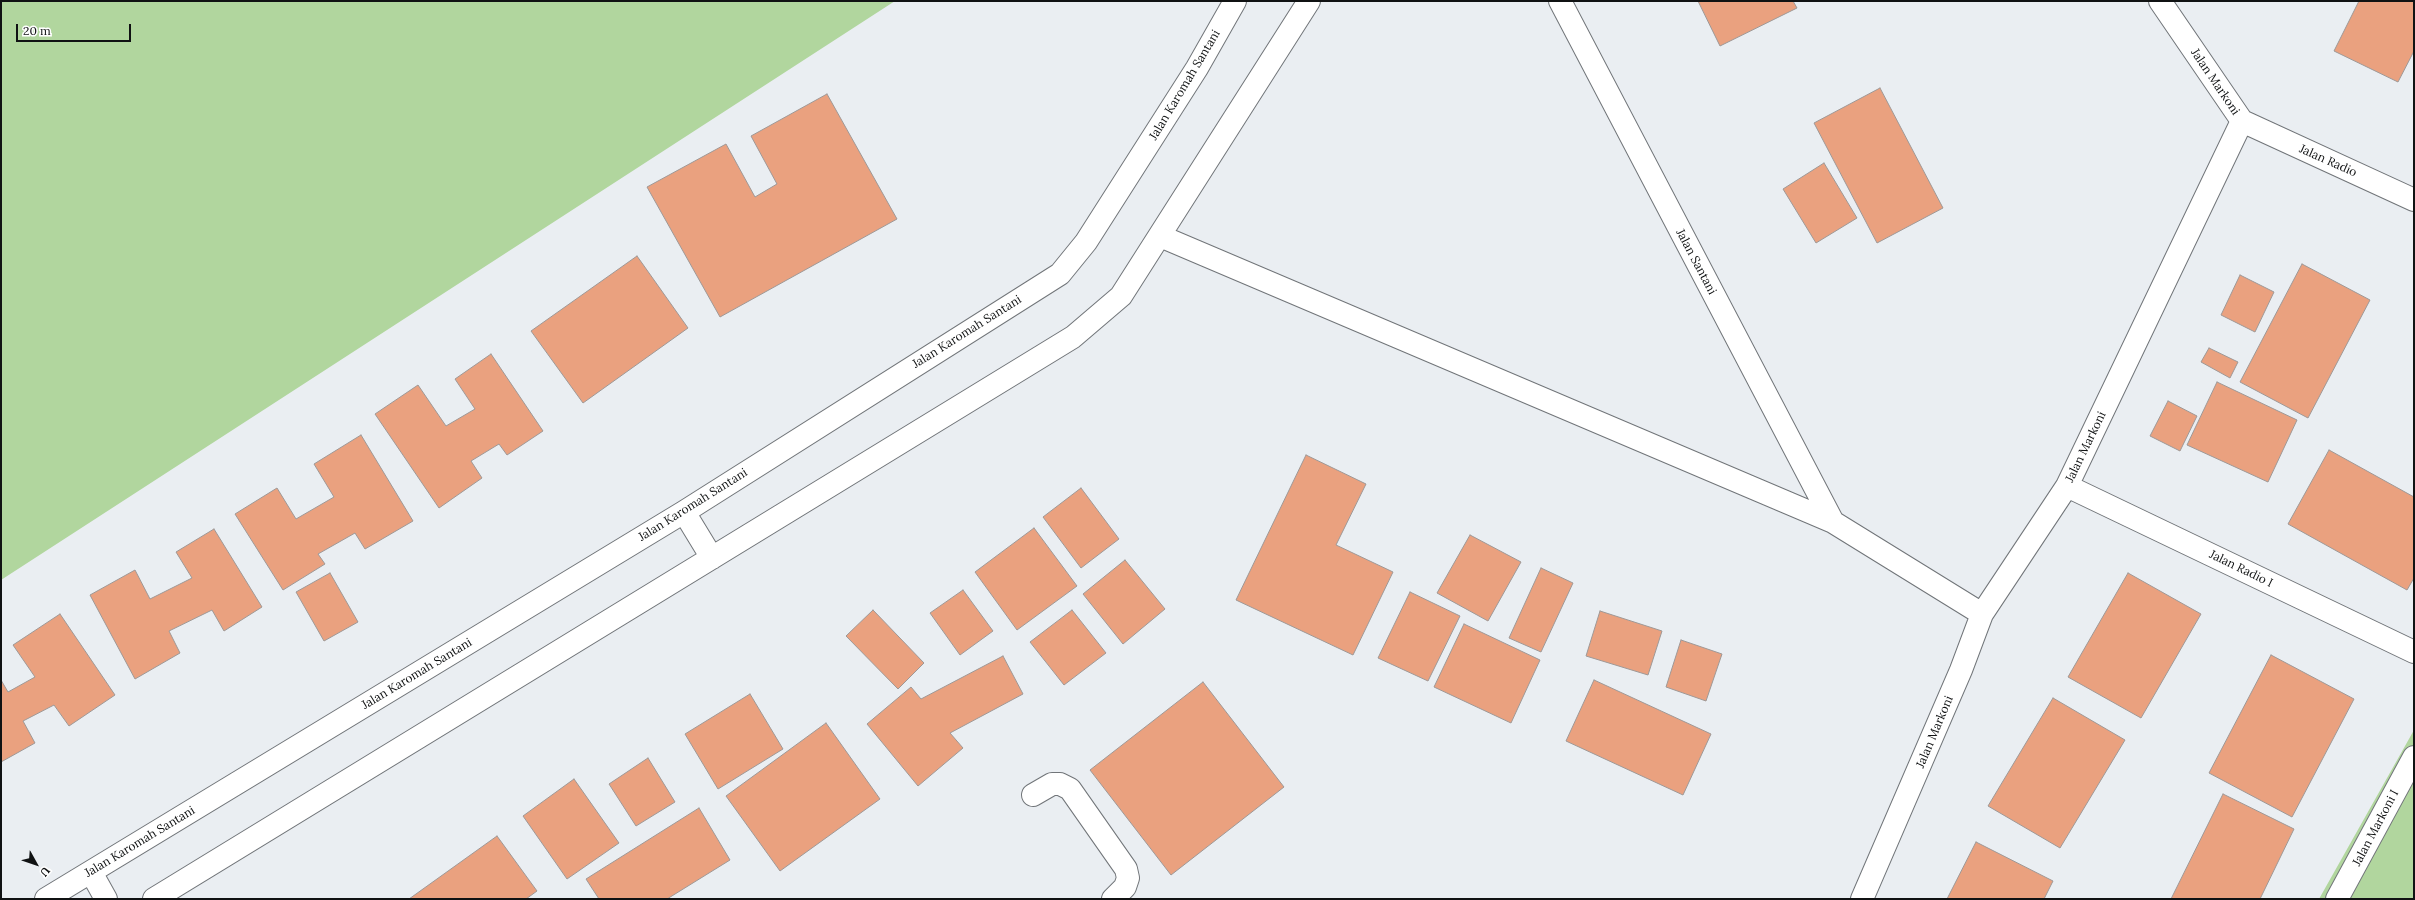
<!DOCTYPE html>
<html>
<head>
<meta charset="utf-8">
<style>
	body { margin:0 }
	#map { position:relative; width:2415px; height:900px; overflow:hidden; background:#eaeef2; font-family:Lora,serif }
	canvas { display:block }
	.frame { position:absolute; inset:0; border:2px solid #101213; pointer-events:none }
	.north { position:absolute; left:16px; top:844px; width:40px; height:40px; -webkit-text-stroke:3px #fff; paint-order:stroke; rotate:130deg; font-size:11px; font-weight:700; line-height:16px; text-align:center; color:#101213 }
	.north::after { content:''; display:block; margin:auto; width:14px; height:18px; background:#101213; clip-path:polygon(50% 0,100% 100%,50% 72%,0 100%) }
	.scale { position:absolute; left:16px; top:24px; width:115px; height:18px; box-sizing:border-box; border:2px solid #101213; border-top:0; padding-left:5px; font-size:12px; line-height:14px; white-space:nowrap; color:#101213; -webkit-text-stroke:3px #fff; paint-order:stroke }
</style>
</head>
<body>
<div id="map">
<canvas width="2415" height="900"></canvas>
<div class="frame"></div>
<div class="north">U</div>
<div class="scale">20 m</div>
</div>
<script>
const context = document.querySelector('canvas').getContext('2d');
context.lineJoin = 'round';
function paint(path, color) { context.fillStyle = color; context.fill(path, 'evenodd'); }
const poly = rows => new Path2D(rows.map(r => 'M' + r).join(''));
function strokePath(path, color, width, dash) { context.strokeStyle = color; context.lineWidth = width; context.lineCap = dash ? 'butt' : 'round'; context.setLineDash(dash || []); context.stroke(path); }
function label(font, color, halo, rows, align = 'center') {
  context.font = font + ' Lora,serif'; context.lineWidth = 3.5; context.setLineDash([]); context.textBaseline = 'middle'; context.strokeStyle = halo; context.fillStyle = color; for (const [text, x, y, turn = 0] of rows) {
    context.save(); context.translate(x, y); context.rotate((+turn || 0) * Math.PI / 180); context.textAlign = isNaN(turn) ? turn : align; if (halo) context.strokeText(text, 0, 0); context.fillText(text, 0, 0); context.restore();
  }
}
const green = poly([
	[1,1,895,1,1,580],
	[2414,730,2414,899,2319,899]
]);
const building = poly([
	[1698,1,1793,1,1797,8,1720,46,1698,1],
	[2359,1,2414,1,2414,51,2398,82,2334,51,2359,1],
	[1880,88,1943,208,1877,243,1814,123,1880,88],
	[827,94,897,219,720,317,647,187,726,144,755,197,777,184,751,136,827,94],
	[1824,163,1857,218,1816,243,1783,189,1824,163],
	[637,256,688,328,583,403,531,331,637,256],
	[2302,264,2370,300,2308,418,2240,382,2302,264],
	[2240,275,2274,292,2255,332,2221,315,2240,275],
	[2209,348,2238,362,2230,378,2201,362,2209,348],
	[491,354,543,431,507,455,499,444,471,461,482,478,439,508,375,414,418,385,446,426,475,409,455,379,491,354],
	[2217,382,2297,420,2268,482,2187,445,2217,382],
	[2168,401,2197,416,2180,451,2150,436,2168,401],
	[361,435,413,521,365,549,355,533,318,554,325,564,283,590,235,514,277,488,296,519,334,497,314,464,361,435],
	[2329,450,2414,497,2414,578,2407,590,2288,524,2329,450],
	[1306,455,1366,484,1336,545,1393,572,1353,655,1236,600,1306,455],
	[1081,488,1119,539,1081,568,1043,517,1081,488],
	[1034,528,1077,586,1017,630,975,572,1034,528],
	[214,529,262,607,224,631,212,610,169,631,180,653,135,679,90,595,135,570,150,599,192,578,176,552,214,529],
	[1470,535,1521,562,1488,621,1437,593,1470,535],
	[1125,560,1165,609,1123,644,1083,594,1125,560],
	[1541,568,1573,583,1541,652,1509,638,1541,568],
	[330,573,358,622,324,641,296,592,330,573],
	[2128,573,2201,614,2141,718,2068,677,2128,573],
	[963,590,993,631,960,655,930,613,963,590],
	[1410,592,1460,616,1428,681,1378,658,1410,592],
	[873,610,924,663,898,689,846,636,873,610],
	[1072,610,1106,653,1064,685,1030,642,1072,610],
	[1600,611,1662,631,1648,675,1586,656,1600,611],
	[60,614,115,695,69,726,54,705,23,721,35,743,1,762,1,680,8,692,35,677,13,645,60,614],
	[1464,624,1540,660,1511,723,1434,687,1464,624],
	[1681,640,1722,654,1706,701,1666,687,1681,640],
	[2271,655,2354,699,2292,817,2209,773,2271,655],
	[1003,656,1023,694,950,733,963,748,918,786,867,724,911,687,921,699,1003,656],
	[1594,680,1711,734,1683,795,1566,741,1594,680],
	[1203,682,1284,787,1171,875,1090,770,1203,682],
	[750,694,783,749,718,789,685,734,750,694],
	[2053,698,2125,740,2060,848,1988,806,2053,698],
	[826,723,880,799,780,871,726,796,826,723],
	[648,758,675,802,636,826,609,784,648,758],
	[574,779,619,843,567,879,523,816,574,779],
	[2223,794,2294,829,2260,899,2171,899,2223,794],
	[699,808,730,860,667,899,599,899,586,879,699,808],
	[497,836,537,891,526,899,409,899,497,836],
	[1976,842,2053,881,2044,899,1947,899,1976,842]
]);
const minor = poly([
	[1560,1,1833,522],
	[2160,1,2242,121],
	[2242,121,2414,200],
	[1160,236,1833,522,1982,614],
	[2067,486,2414,652],
	[684,512,712,558],
	[1033,795,1052,784,1060,784,1070,789,1126,869,1128,878,1125,887,1113,899],
	[91,872,106,899],
	[46,899,684,512,1060,274,1086,242,1197,68,1235,1],
	[154,899,1073,337,1121,296,1309,1],
	[1862,899,1961,670,1982,614,2067,486,2242,121],
	[2337,899,2414,757]
]);
const streetNames = [
	["Jalan Markoni",2215,82,56],
	["Jalan Karomah Santani",1185,85,-59],
	["Jalan Radio",2328,161,24],
	["Jalan Santani",1696,262,62],
	["Jalan Karomah Santani",967,332,-32],
	["Jalan Markoni",2086,447,-64],
	["Jalan Karomah Santani",693,505,-32],
	["Jalan Radio I",2241,569,26],
	["Jalan Karomah Santani",417,674,-31],
	["Jalan Markoni",1935,732,-67],
	["Jalan Markoni I",2376,828,-62],
	["Jalan Karomah Santani",140,842,-31]
];
paint(green, '#b1d69e');
paint(building, '#eaa17f');
strokePath(building, '#9e9896', 1);
strokePath(minor, '#717579', 24);
strokePath(minor, '#fff', 22);
label('12px', '#101213', '#fff', streetNames);
</script>
</body>
</html>
